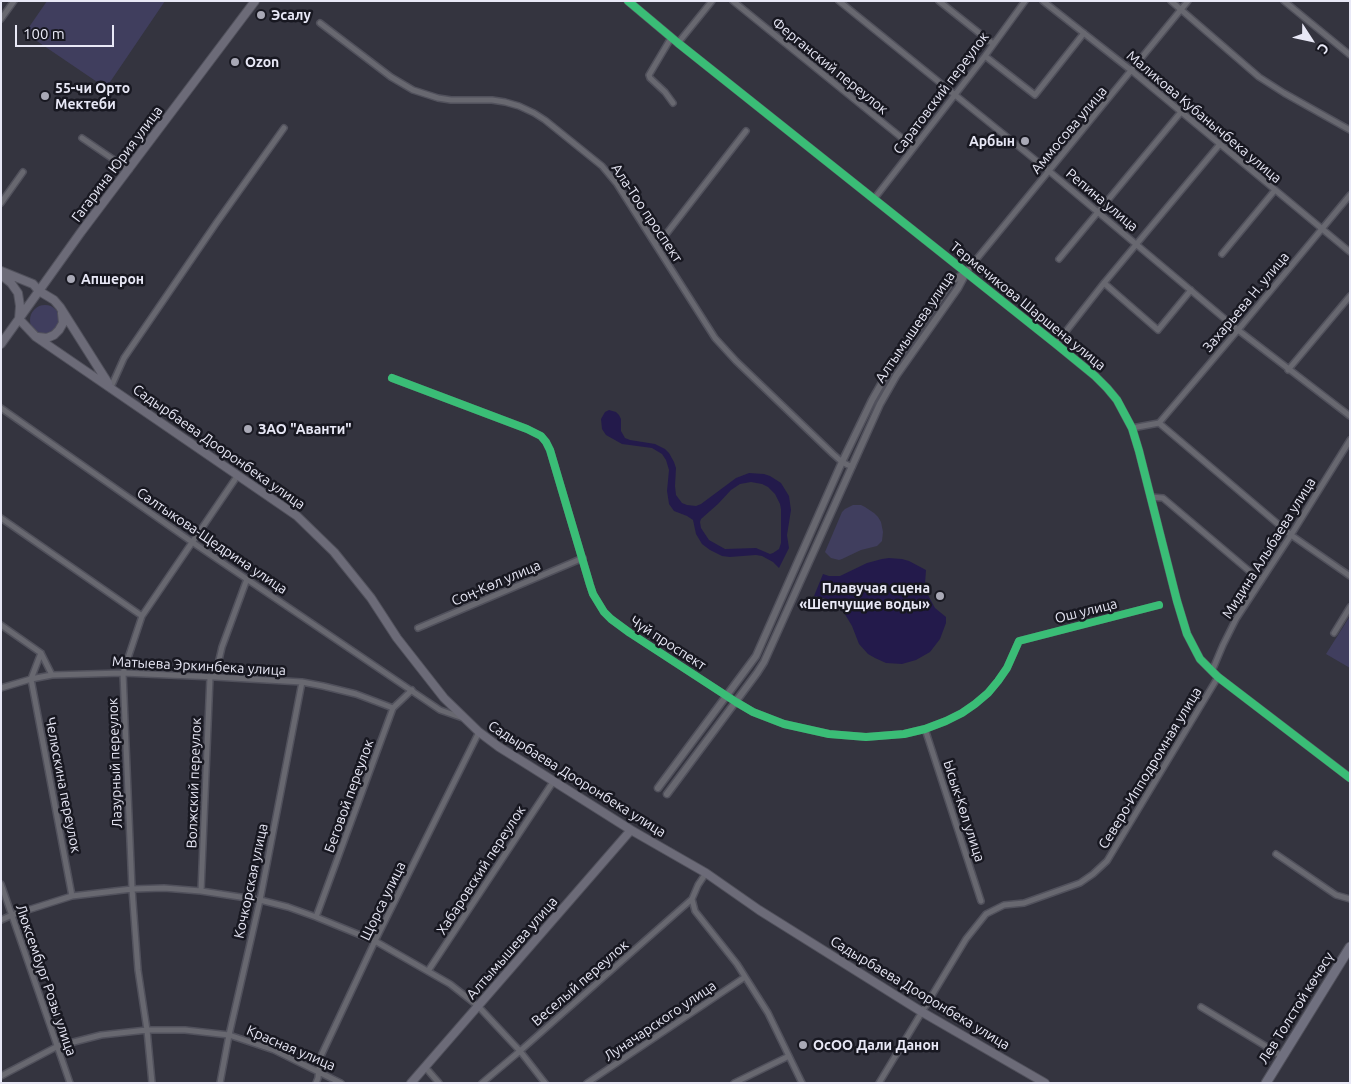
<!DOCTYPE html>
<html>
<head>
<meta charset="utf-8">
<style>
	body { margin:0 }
	#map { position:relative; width:1351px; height:1084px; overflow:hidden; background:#34343f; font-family:Ubuntu,sans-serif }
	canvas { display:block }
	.frame { position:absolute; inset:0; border:2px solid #e8e8f6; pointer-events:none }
	.north { position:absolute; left:1286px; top:15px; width:50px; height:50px; -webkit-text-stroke:4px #181821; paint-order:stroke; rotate:125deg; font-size:14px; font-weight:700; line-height:20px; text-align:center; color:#e8e8f6 }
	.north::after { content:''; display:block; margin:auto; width:18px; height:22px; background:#e8e8f6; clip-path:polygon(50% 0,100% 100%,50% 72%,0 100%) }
	.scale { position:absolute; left:15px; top:25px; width:99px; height:22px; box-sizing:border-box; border:2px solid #e8e8f6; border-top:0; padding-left:6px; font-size:15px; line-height:18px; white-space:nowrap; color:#e8e8f6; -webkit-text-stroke:4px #181821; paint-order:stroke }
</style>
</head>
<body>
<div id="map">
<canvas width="1351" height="1084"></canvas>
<div class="frame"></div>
<div class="north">С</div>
<div class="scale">100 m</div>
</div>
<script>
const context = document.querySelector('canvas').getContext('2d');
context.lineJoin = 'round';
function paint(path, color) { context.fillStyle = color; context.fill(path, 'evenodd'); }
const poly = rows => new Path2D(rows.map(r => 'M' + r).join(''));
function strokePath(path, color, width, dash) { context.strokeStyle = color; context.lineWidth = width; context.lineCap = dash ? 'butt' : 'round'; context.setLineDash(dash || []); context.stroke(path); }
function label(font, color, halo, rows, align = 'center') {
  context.font = font + ' Ubuntu,sans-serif'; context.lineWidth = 5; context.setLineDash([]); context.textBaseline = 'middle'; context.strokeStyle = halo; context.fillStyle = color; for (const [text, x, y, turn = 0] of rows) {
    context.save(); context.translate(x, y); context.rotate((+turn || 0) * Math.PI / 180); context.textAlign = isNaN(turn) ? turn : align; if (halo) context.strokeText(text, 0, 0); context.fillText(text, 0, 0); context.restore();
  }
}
const green = poly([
	[47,1,165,1,106,88,25,33],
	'30 320a15 15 0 1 1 30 0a15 15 0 1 1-30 0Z',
	[853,505,861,505,865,507,874,513,878,517,881,522,883,532,882,541,877,546,861,550,842,559,839,560,831,558,825,552,842,512,845,509],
	[1350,616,1350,668,1326,654]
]);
const water = poly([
	[609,410,616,412,619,415,621,419,621,431,625,438,630,440,655,444,665,449,669,453,674,462,676,468,675,486,676,495,682,503,687,505,696,506,701,504,736,478,749,473,764,474,770,476,781,483,789,496,791,510,787,535,789,548,779,568,773,562,762,556,756,555,730,557,722,556,710,550,702,544,696,534,693,520,687,516,674,511,669,504,667,491,669,470,666,460,662,454,652,448,622,444,606,435,602,429,601,419,605,412],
	[751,482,762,484,768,487,775,494,780,504,781,509,781,543,779,549,773,553,770,554,756,548,725,549,709,540,701,528,700,522,701,519,718,504,731,490,740,484],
	[889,558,902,559,909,561,926,570,925,584,929,597,935,608,946,617,946,623,940,639,930,652,916,660,902,664,886,663,875,658,868,654,859,644,852,626,843,611,839,606,827,599,814,596,823,574,829,576,840,576,867,563,882,559]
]);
const minor = poly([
	[733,1,913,147],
	[839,1,1049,171,1238,330,1350,416],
	[939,1,993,44],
	[1043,1,1132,71,1350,252],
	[1171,1,1259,77,1284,93,1350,130],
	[1284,1,1350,55],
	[1,19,14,1],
	[320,23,391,77,413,90,438,98,451,100,492,100,505,102,519,106,534,113,545,120,602,166,617,184,715,338,736,361,833,454,842,462,852,467],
	[671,38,649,75,650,78,665,92,673,103],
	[678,43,712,1],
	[985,56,1035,95,1084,33],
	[82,138,129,170],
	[874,199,985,56,1025,1],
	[1,203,23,172],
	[655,243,667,233,746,131],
	[1222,254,1275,190],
	[1059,259,1181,112],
	[966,272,1188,1],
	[1104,283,1158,330,1191,290],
	[1056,344,1104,283,1220,144],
	[1288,370,1350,296],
	[392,378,527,429,541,436,546,442,550,450,590,585,593,594,604,612,611,619,630,633,736,702,753,712,784,724,829,734,866,737,904,734,925,729,946,721,962,713,975,704,988,693,998,681,1007,668,1019,641,1159,605],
	[111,387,124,358,217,222,284,128],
	[1,408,192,542,440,710,463,718],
	[1159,423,1238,330,1350,195],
	[1132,428,1159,423,1291,535,1350,576],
	[1151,497,1163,498,1261,581],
	[1,518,142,616],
	[1,625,41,653,52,675],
	[418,628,583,558],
	[1334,633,1350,607],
	[41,653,31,679,72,896],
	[1212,671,1223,645,1236,619,1291,535,1350,440],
	[215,677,222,647,247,579],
	[1,688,31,679,52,675,123,673,215,677,302,682,323,686,356,694,393,708],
	[925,729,981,901],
	[1276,854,1336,895,1350,899],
	[706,873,698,885,692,899,695,911,737,964,768,1013,802,1083],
	[1,884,70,1083],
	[201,891,210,677],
	[316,917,393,708,412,690],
	[1,920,12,915,72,896,132,889,164,888,201,891,260,900,288,907,316,917,375,941,450,984,478,1006,520,1051,545,1083],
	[428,971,553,782],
	[1201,1007,1282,1056],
	[425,1067,439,1083],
	[1,1076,58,1046,101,1035,147,1030,185,1030,229,1035,274,1050,341,1083],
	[152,1083,147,1030,138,970,132,889,123,673,142,616,238,475],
	[220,1083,229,1035,260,900,302,682],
	[316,1083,318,1078,320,1058,375,941,479,732],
	[482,1083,520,1051,692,899],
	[587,1083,745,977],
	[734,1083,789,1056],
	[879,1083,966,939,986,914,1004,905,1024,903,1080,883,1093,874,1107,861,1218,677]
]);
const tertiary = poly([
	[628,1,678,43,1056,344,1095,376,1107,388,1117,400,1132,428,1139,451,1177,601,1187,634,1200,659,1218,677,1350,778],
	[658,788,756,656,842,462,872,400,888,372,950,283,966,272],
	[667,794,757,673,764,662,880,404,896,376,958,288,966,273]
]);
const secondary = poly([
	[1,271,33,284,39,291,54,300,60,307,108,383],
	[1,275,11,283,18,293,20,306,19,319,36,337,297,516,334,552,371,598,397,638,444,698,479,732,499,747,528,765,631,830,706,873,759,910,922,1012,1045,1083],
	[38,337,47,338,54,335,59,330,63,323,62,313],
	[1,344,81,232,255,1],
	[411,1083,631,830]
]);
const primary = poly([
	[1266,1083,1350,947]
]);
const cycleway = poly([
	[628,1,678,43,1056,344,1095,376,1107,388,1117,400,1132,428,1139,451,1177,601,1187,634,1200,659,1218,677,1350,778],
	[392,378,527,429,541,436,546,442,550,450,590,585,593,594,604,612,611,619,630,633,736,702,753,712,784,724,829,734,866,737,904,734,925,729,946,721,962,713,975,704,988,693,998,681,1007,668,1019,641,1159,605]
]);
const markers = [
	[261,15,5,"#a9a9b6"],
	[235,62,5,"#a9a9b6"],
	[45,96,5,"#a9a9b6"],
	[1025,141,5,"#a9a9b6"],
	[71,279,5,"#a9a9b6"],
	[248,429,5,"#a9a9b6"],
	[940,596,5,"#a9a9b6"],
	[803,1045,5,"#a9a9b6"]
];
const poiNames = [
	["Эсалу",271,15],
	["Ozon",245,62],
	["55-чи Орто",55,88],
	["Мектеби",55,104],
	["Арбын",1015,141,"right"],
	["Апшерон",81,279],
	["ЗАО \"Аванти\"",258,429],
	["Плавучая сцена",930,588,"right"],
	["«Шепчущие воды»",930,604,"right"],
	["ОсОО Дали Данон",813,1045]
];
const streetNames = [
	["Ферганский переулок",830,66,39],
	["Саратовский переулок",941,93,-53],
	["Маликова Кубанычбека улица",1204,117,40],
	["Аммосова улица",1069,130,-50],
	["Гагарина Юрия улица",117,164,-53],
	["Репина улица",1102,200,40],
	["Ала-Тоо проспект",647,213,56],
	["Захарьева Н. улица",1246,302,-50],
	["Термечикова Шаршена улица",1028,306,39],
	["Алтымышева улица",915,327,-56],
	["Садырбаева Дооронбека улица",219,447,35],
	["Салтыкова-Щедрина улица",212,541,34],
	["Мидина Алыбаева улица",1269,548,-58],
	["Соң-Көл улица",496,583,-23],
	["Ош улица",1086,611,-14],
	["Чүй проспект",668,643,33],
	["Матыева Эркинбека улица",199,666,3],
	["Лазурный переулок",115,763,-92],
	["Северо-Ипподромная улица",1150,768,-59],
	["Садырбаева Дооронбека улица",577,779,32],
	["Волжский переулок",194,783,-88],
	["Челюскина переулок",63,785,79],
	["Беговой переулок",349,796,-70],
	["Ысык-Көл улица",964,811,72],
	["Хабаровский переулок",481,870,-57],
	["Кочкорская улица",251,881,-78],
	["Щорса улица",383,901,-64],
	["Алтымышева улица",512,948,-49],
	["Люксембург Розы улица",46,980,71],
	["Веселый переулок",580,983,-41],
	["Садырбаева Дооронбека улица",920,993,31],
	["Лев Толстой көчөсү",1296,1008,-58],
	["Луначарского улица",660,1021,-34],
	["Красная улица",291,1048,23]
];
paint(green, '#403e5e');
paint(water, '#231a4b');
strokePath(minor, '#51515c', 8);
strokePath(tertiary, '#51515c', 9);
strokePath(secondary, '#51515c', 10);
strokePath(primary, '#51515c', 11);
strokePath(minor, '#686870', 5);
strokePath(tertiary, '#686870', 6);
strokePath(secondary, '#6c6b78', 8);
strokePath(primary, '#70707f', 9);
strokePath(cycleway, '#3abd76', 8);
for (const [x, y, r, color] of markers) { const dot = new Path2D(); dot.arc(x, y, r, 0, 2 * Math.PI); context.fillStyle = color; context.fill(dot); strokePath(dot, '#181821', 2); }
label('bold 14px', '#e8e8f6', '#181821', poiNames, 'left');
label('14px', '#e8e8f6', '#181821', streetNames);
</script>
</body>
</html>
